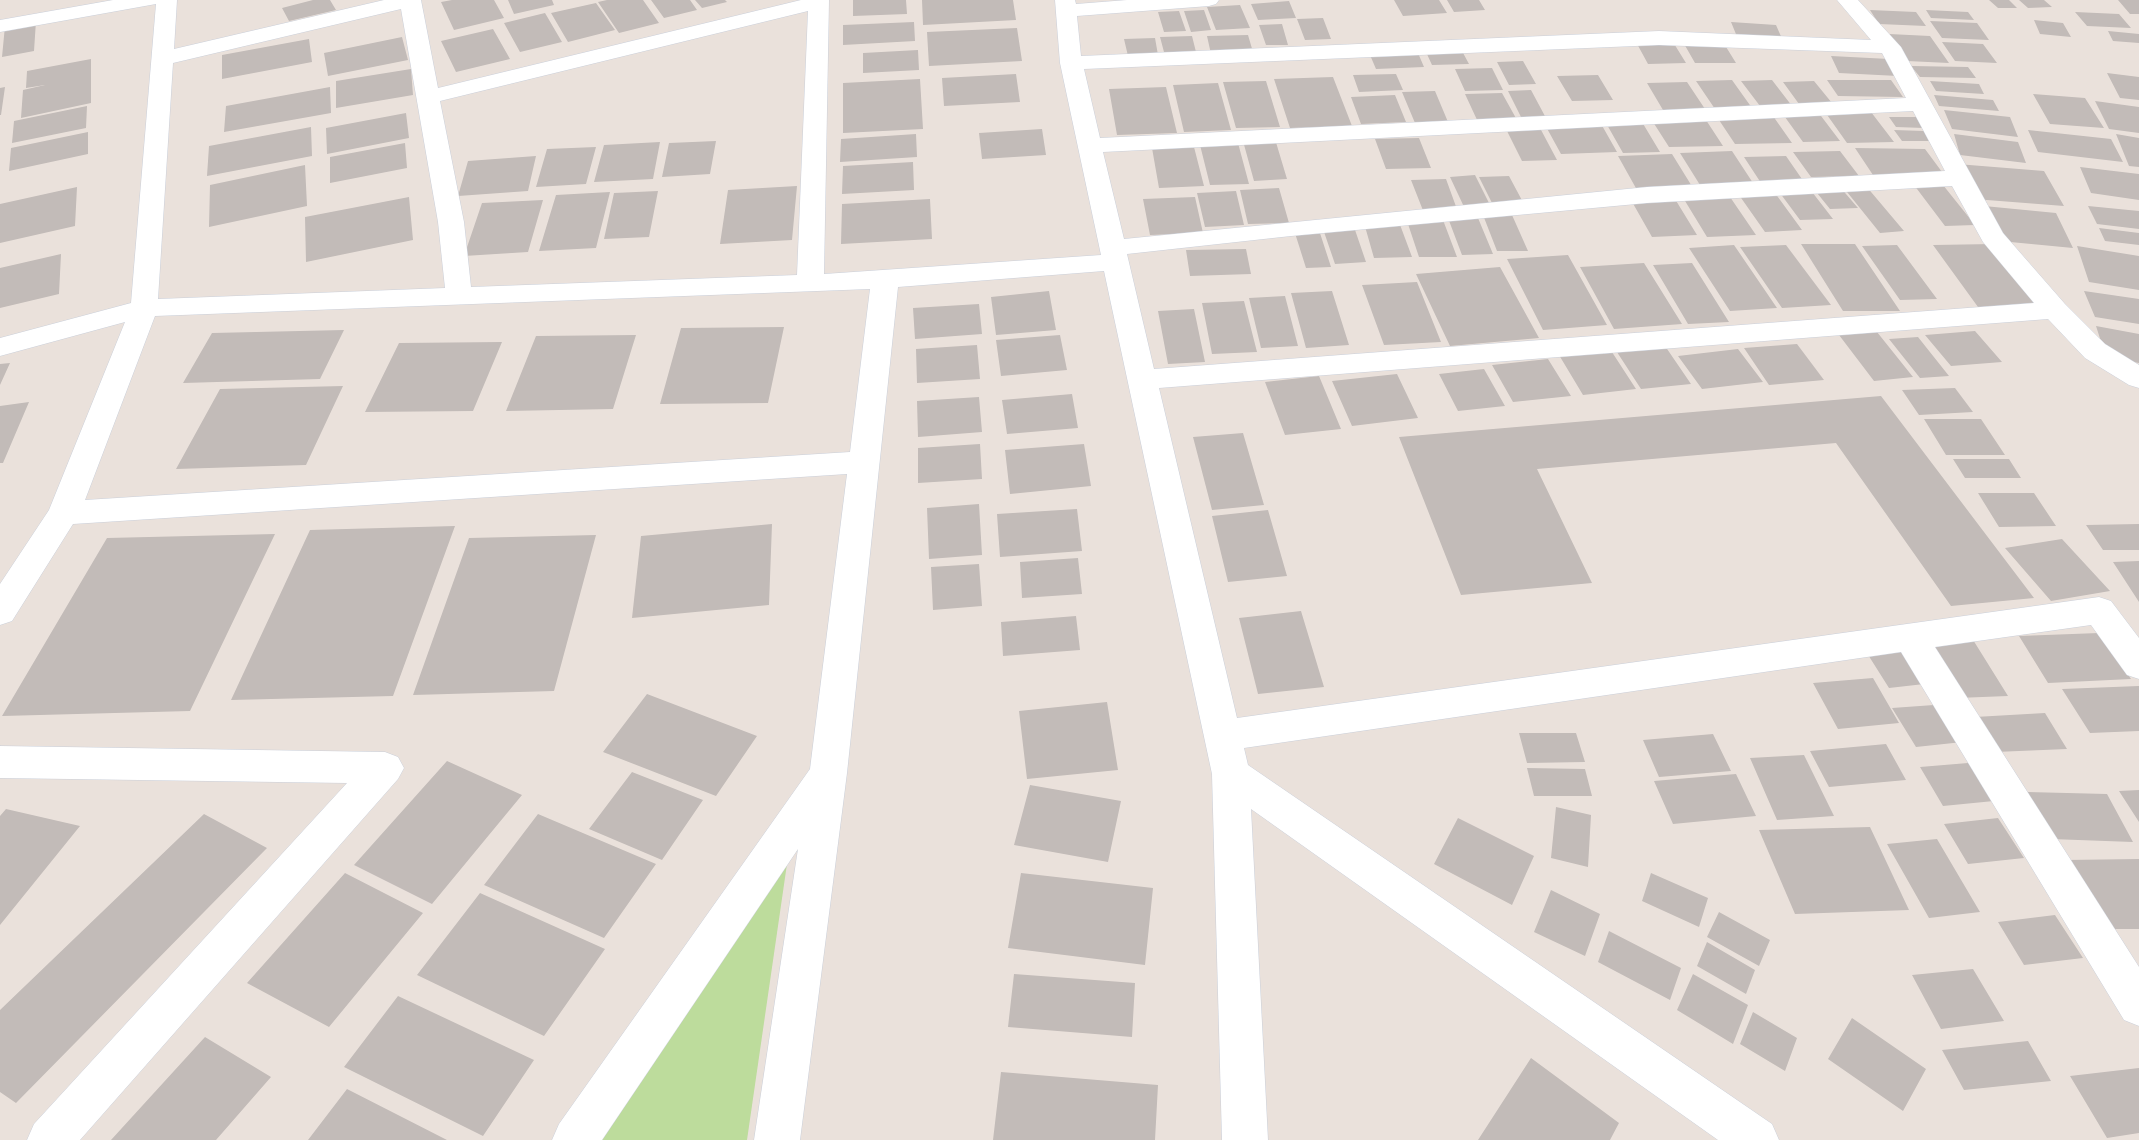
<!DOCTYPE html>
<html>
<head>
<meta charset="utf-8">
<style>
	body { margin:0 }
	canvas { display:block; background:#eae1db }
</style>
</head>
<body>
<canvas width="2139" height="1140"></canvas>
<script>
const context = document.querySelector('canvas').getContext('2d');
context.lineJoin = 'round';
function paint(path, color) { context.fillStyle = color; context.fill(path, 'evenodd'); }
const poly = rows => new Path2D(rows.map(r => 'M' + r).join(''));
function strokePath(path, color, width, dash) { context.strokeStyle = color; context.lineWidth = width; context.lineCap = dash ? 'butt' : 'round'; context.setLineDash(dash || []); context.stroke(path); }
const green = poly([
	[788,857,747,1140,597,1140]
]);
const building = poly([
	[313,0,330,0,336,10,289,21,282,8],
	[452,0,494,0,504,18,454,30,441,2],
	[508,0,552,0,554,5,514,14],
	[607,0,643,0,659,23,619,33,598,2],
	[651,0,690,0,697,10,664,18],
	[695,0,725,0,727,2,702,8],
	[853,0,906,0,907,14,853,16],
	[922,0,1013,0,1016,20,923,25],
	[1394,0,1439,0,1447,13,1403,16],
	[1447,0,1479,0,1485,10,1454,12],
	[1989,0,2009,0,2017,8,1998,8],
	[2019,0,2044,0,2052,7,2028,8],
	[2118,0,2139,0,2139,14,2130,14],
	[1289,1,1296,18,1258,20,1251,4],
	[596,3,615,30,568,42,551,13],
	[1240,5,1250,28,1216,30,1207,7],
	[1204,10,1211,30,1191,32,1184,11],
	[1870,10,1916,12,1926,26,1879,24],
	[1926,10,1968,12,1974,20,1931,18],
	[1179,11,1186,31,1164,32,1158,12],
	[2075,12,2119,14,2131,28,2087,26],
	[545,13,562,42,520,52,504,23],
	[1323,18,1331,39,1305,40,1297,19],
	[2034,20,2063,23,2071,37,2040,34],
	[36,21,34,51,2,57,5,26],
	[1930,21,1977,23,1989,40,1942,38],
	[914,22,915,41,843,45,843,25],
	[1731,22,1776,25,1783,41,1738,39],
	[1282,24,1288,45,1266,45,1259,25],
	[1017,28,1022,61,929,66,927,32],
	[493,29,510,59,456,72,441,41],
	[2108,31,2139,34,2139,43,2113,41],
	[1889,34,1930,36,1949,63,1907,61],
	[1248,35,1253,52,1211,54,1207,36],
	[1192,36,1196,52,1164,52,1160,37],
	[402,37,408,60,328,76,324,53],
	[1155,38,1158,55,1128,56,1124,39],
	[309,39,312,62,222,79,222,55],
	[1636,42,1673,42,1686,63,1648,64],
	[1683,42,1723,42,1736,63,1695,63],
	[1942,42,1983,44,1997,63,1955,61],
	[918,50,919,70,863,73,863,53],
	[1462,51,1469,64,1432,65,1426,52],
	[1418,53,1424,67,1376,69,1370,55],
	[1831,56,1889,59,1898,76,1839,73],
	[91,59,91,103,21,118,23,90,45,85,26,88,27,71],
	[1523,61,1536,84,1509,85,1497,62],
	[1911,66,1968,67,1976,78,1920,77],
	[1492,68,1503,90,1465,91,1455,69],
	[411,69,413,95,336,108,336,81],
	[2107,73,2139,77,2139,100,2120,98],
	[1016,74,1020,102,944,106,942,78],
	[1396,74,1403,90,1359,92,1353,75],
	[1598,75,1613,100,1572,101,1557,76],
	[1333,77,1352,126,1290,128,1274,79],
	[920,79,923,129,843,133,843,83],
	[1732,80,1752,108,1715,109,1696,81],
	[1772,80,1792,106,1760,106,1741,81],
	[1827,80,1891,80,1903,97,1838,96],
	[1266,81,1280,127,1236,128,1223,82],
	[1814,81,1832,103,1799,104,1783,82],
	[1930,81,1979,84,1984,94,1936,91],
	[1687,82,1705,109,1663,110,1647,83],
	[1218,83,1231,130,1184,132,1173,85],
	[5,87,1,115,0,115,0,88],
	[330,87,331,113,224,132,226,106],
	[1166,87,1177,133,1117,135,1109,89],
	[1531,90,1546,118,1522,119,1508,91],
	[1435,91,1448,122,1415,123,1402,92],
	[1502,93,1517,120,1478,122,1465,94],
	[2033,94,2085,98,2104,128,2050,124],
	[1395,95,1406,122,1361,124,1351,97],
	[1934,95,1993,100,1999,111,1939,106],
	[2095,101,2139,107,2139,133,2109,129],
	[87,106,86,128,12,143,14,121],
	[1944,110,2010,117,2018,137,1952,129],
	[1818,112,1840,141,1803,142,1782,113],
	[1825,112,1871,112,1894,142,1847,143],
	[406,113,409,138,327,154,326,128],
	[1773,116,1792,143,1735,144,1717,117],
	[1889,117,1917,117,1924,128,1896,127],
	[1706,120,1723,146,1669,147,1653,122],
	[1600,122,1617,152,1561,154,1544,123],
	[1642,122,1660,152,1623,153,1606,123],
	[311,127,312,156,207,176,209,146],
	[1540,128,1557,160,1522,161,1506,129],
	[1042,129,1046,155,982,159,979,133],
	[1894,130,1924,131,1932,141,1902,141],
	[2028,130,2111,139,2123,162,2038,152],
	[88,132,88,154,9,171,11,148],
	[916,134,917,157,840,162,841,139],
	[1954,134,2018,142,2026,163,1960,155],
	[2116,134,2139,138,2139,167,2129,166],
	[1419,138,1431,168,1386,169,1375,139],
	[1275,139,1287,179,1254,181,1243,141],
	[716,141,710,174,662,177,669,143],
	[660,142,653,179,594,182,604,145],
	[405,143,407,168,330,183,330,157],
	[1238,143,1249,184,1210,185,1200,145],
	[596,147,586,184,536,187,547,149],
	[1194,147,1204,186,1159,188,1152,148],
	[1855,148,1925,149,1945,176,1873,175],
	[1732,151,1753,183,1700,185,1680,153],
	[1840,151,1859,176,1811,177,1793,152],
	[1672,154,1693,188,1637,190,1618,156],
	[536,156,528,191,458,196,468,161],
	[1786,156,1804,182,1761,183,1744,157],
	[913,162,914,190,842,194,843,166],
	[1957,164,2044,171,2064,206,1974,199],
	[305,165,307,206,209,227,210,185],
	[2080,167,2139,174,2139,200,2091,193],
	[1475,175,1491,207,1465,209,1450,177],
	[1509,176,1525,206,1494,207,1479,177],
	[1446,179,1458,212,1424,213,1411,180],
	[1914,185,1943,185,1975,225,1945,226],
	[797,186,792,240,720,244,728,190],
	[1866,186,1904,231,1880,233,1843,187],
	[77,187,75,226,0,243,0,204],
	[1840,187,1858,208,1830,209,1813,188],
	[1279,188,1289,223,1248,224,1240,190],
	[1809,188,1833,219,1800,220,1777,189],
	[658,191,649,237,604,239,614,193],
	[1236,191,1244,225,1205,227,1197,193],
	[610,192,596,248,539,251,556,195],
	[1775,193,1802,230,1765,232,1739,195],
	[1728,194,1756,235,1707,237,1682,196],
	[409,197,413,240,306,262,305,217],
	[1195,197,1203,233,1150,235,1143,199],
	[930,199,932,239,841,244,842,204],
	[1675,199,1697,235,1652,237,1631,200],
	[543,200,528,252,464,256,482,203],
	[1984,206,2056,213,2073,248,2000,241],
	[2088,206,2139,211,2139,229,2097,224],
	[1483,215,1512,215,1528,251,1497,251],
	[1448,218,1478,218,1493,254,1462,255],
	[1443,220,1457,257,1419,257,1407,221],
	[1399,222,1412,257,1374,258,1364,223],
	[1354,227,1366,262,1335,264,1323,229],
	[2099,228,2139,233,2139,245,2105,241],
	[1294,230,1319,230,1331,267,1306,268],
	[1801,244,1855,244,1900,311,1843,311],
	[1994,244,2041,306,1978,307,1933,245],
	[1734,245,1777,308,1730,311,1689,248],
	[1786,245,1831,305,1782,308,1740,247],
	[1897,245,1937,299,1900,300,1862,246],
	[2077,246,2139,256,2139,290,2089,282],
	[1246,249,1251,274,1190,276,1186,250],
	[61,254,59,294,0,308,0,268],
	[1568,255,1607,325,1543,330,1507,259],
	[1644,263,1682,324,1614,329,1580,267],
	[1692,263,1729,322,1688,324,1653,265],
	[1500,267,1539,338,1450,346,1416,274],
	[1417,282,1441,342,1384,345,1362,285],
	[1049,291,1056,330,996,335,991,297],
	[1332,291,1349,345,1306,348,1291,293],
	[2084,291,2139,299,2139,324,2095,317],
	[1285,296,1298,346,1261,348,1249,298],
	[1244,301,1257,352,1212,354,1202,303],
	[979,304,982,334,915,339,913,308],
	[1194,309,1205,362,1168,364,1158,311],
	[2096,326,2139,334,2139,363,2106,357],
	[784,327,768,403,660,404,681,328],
	[344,330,320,379,183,383,212,333],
	[1975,331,2002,362,1951,366,1925,335],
	[1877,332,1913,377,1874,381,1839,335],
	[636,335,613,409,506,411,536,336],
	[1060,335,1067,370,1001,376,996,340],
	[1918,337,1949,376,1920,378,1889,339],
	[502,342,473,411,365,412,399,343],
	[1663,343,1691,384,1641,389,1615,349],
	[1797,344,1824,380,1769,385,1744,348],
	[977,345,980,379,917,383,916,349],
	[1610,349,1636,389,1583,395,1559,355],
	[1738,349,1763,382,1702,389,1678,356],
	[1548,359,1571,396,1513,402,1492,365],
	[10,363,0,385,0,364],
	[1484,369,1505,406,1458,411,1439,374],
	[1397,374,1418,418,1352,426,1332,381],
	[1319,376,1341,429,1285,435,1265,382],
	[343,386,306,465,176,469,220,389],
	[1955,388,1973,412,1919,415,1902,390],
	[1072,394,1078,428,1007,434,1002,400],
	[1881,396,2034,598,1951,606,1836,443,1537,469,1592,583,1461,595,1399,437],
	[979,397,982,432,918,437,917,401],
	[29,402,3,463,0,463,0,406],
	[1924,419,1981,419,2005,455,1946,455],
	[1243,433,1264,505,1212,510,1193,437],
	[980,444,982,479,918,483,918,448],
	[1084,444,1091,486,1010,494,1005,450],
	[1953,459,2009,459,2021,478,1965,478],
	[1978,493,2034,493,2056,526,1999,527],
	[979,504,982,555,929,559,927,508],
	[1077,509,1082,551,1000,557,997,514],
	[1268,510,1287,576,1228,582,1212,516],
	[772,524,769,605,632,618,641,536],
	[2139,524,2139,550,2103,550,2086,525],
	[455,526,393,696,231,700,310,530],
	[275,534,190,711,2,716,107,538],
	[596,535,554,691,413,695,469,538],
	[2062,539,2110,591,2051,601,2005,548],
	[1078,558,1082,594,1022,598,1020,562],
	[2139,561,2139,602,2113,562],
	[979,564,982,606,933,610,931,567],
	[1301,611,1324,687,1258,694,1239,618],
	[1076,616,1080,650,1003,656,1001,622],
	[2099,633,2131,679,2048,683,2019,636],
	[1970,635,2008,696,1957,698,1922,638],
	[1910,647,1933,683,1889,688,1865,650],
	[1873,678,1899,723,1838,729,1813,683],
	[2139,686,2139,731,2090,733,2062,689],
	[647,694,757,736,716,796,603,752],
	[1107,702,1118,770,1027,779,1019,711],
	[1948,704,1972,741,1916,747,1892,708],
	[2045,713,2067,749,1995,752,1975,717],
	[1519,733,1576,733,1585,762,1527,763],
	[1713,734,1731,771,1659,777,1643,740],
	[1886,744,1906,780,1829,787,1810,751],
	[1804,755,1834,816,1777,820,1750,758],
	[447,761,522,795,432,904,354,865],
	[1980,762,2004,800,1943,806,1920,767],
	[1527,768,1585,769,1592,796,1534,796],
	[632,772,703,800,662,860,589,829],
	[1736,774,1756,816,1673,824,1654,781],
	[1030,785,1121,801,1108,862,1014,845],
	[2139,790,2139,822,2119,791],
	[2027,792,2107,794,2133,842,2051,839],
	[1556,807,1591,815,1588,867,1551,858],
	[6,809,80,826,0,925,0,816],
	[204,814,267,848,16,1103,0,1092,0,1010],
	[538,814,656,864,604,938,484,885],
	[1458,818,1534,856,1512,905,1434,864],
	[1998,818,2024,858,1968,864,1944,824],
	[1870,827,1909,910,1795,914,1759,830],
	[1937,839,1980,912,1929,918,1887,844],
	[2139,859,2139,929,2103,929,2065,860],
	[345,873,423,913,329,1027,247,983],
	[1021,873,1153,888,1145,965,1008,948],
	[1651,873,1708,898,1699,927,1642,901],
	[1551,890,1600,914,1585,956,1534,932],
	[480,893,605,949,544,1036,417,975],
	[1719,912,1770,940,1759,966,1707,937],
	[2055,915,2083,958,2024,965,1998,922],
	[1609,931,1681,968,1670,1000,1598,962],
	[1707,942,1755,970,1746,994,1697,966],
	[1973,969,2004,1021,1941,1029,1912,975],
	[1014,974,1135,983,1132,1037,1008,1027],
	[1693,974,1748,1005,1733,1044,1677,1010],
	[398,996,534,1060,483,1136,344,1067],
	[1753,1012,1797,1038,1785,1071,1740,1044],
	[1852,1018,1926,1069,1903,1111,1828,1059],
	[205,1037,271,1077,216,1140,111,1140],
	[2028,1041,2051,1081,1964,1090,1942,1050],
	[1531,1058,1619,1123,1610,1140,1478,1140],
	[2139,1068,2139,1133,2107,1138,2070,1076],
	[1001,1072,1158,1085,1155,1140,993,1140],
	[347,1089,447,1140,308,1140]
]);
const street = poly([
	[113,0,177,0,174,49,384,0,421,0,438,88,801,0,829,0,824,274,1101,255,1060,63,1055,0,1075,0,1076,4,1127,0,1219,0,1216,4,1209,6,1077,16,1081,56,1659,31,1871,40,1837,0,1858,0,1901,47,2003,233,2065,304,2105,344,2139,365,2139,388,2129,385,2085,358,2048,319,1159,388,1237,718,2099,597,2111,601,2139,638,2139,679,2127,675,2091,625,1935,647,2139,967,2139,1026,2124,1020,1901,652,1244,748,1248,765,1772,1124,1779,1140,1718,1140,1251,809,1268,1140,1222,1140,1212,774,1104,271,898,287,847,773,800,1140,754,1140,798,849,602,1140,552,1140,559,1124,810,769,847,474,73,524,12,621,0,625,0,584,49,510,125,322,0,356,0,338,131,303,156,4,0,32,0,20,113,0],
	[401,9,438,222,445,288,158,299,173,63,401,9],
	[808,11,797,275,471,287,464,222,440,101,808,11],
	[1659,45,1882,53,1906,98,1100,138,1084,69,1659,45],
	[1913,111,1945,171,1647,187,1124,239,1103,152,1913,111],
	[1952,186,1983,242,2034,303,1154,369,1127,254,1291,236,1647,203,1952,186],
	[870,289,850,452,85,500,155,316,870,289],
	[0,746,385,752,398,757,404,768,398,779,80,1140,27,1140,34,1124,347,783,0,778,0,746]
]);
paint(green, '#bddc9c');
paint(building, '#c2bbb8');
strokePath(street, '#cacfd9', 1);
paint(street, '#fff');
</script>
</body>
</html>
